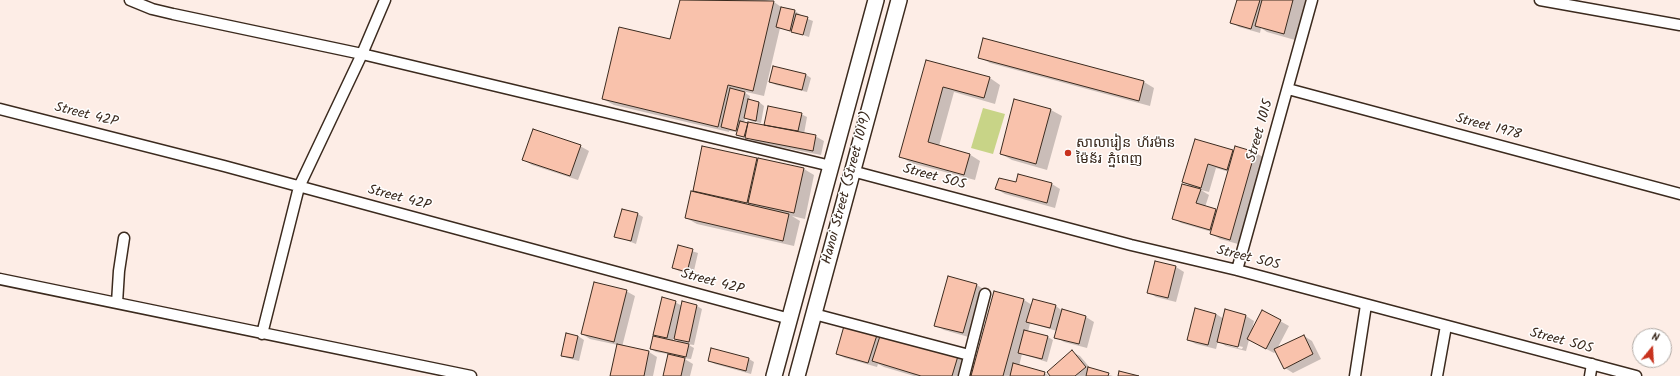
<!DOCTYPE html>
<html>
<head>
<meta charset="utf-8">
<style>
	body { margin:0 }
	#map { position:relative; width:1680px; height:376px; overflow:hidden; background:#fdede6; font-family:Kalam,sans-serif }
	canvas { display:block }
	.north { position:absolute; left:1632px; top:328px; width:40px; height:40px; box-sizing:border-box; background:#fff; border:1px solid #b1aaa5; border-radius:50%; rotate:18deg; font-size:11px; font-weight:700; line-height:16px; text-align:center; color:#3b2a1e }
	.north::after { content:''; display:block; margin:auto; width:14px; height:18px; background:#c8321e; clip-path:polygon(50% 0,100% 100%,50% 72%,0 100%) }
</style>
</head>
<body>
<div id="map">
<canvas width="1680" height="376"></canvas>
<div class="north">N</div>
</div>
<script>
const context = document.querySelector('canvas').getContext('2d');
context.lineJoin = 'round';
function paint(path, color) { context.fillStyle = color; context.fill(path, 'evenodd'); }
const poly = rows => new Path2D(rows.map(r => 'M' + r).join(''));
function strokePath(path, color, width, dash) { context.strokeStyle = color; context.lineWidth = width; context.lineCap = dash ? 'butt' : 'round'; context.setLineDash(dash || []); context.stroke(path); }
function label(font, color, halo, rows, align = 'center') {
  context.font = font + ' Kalam,"Noto Sans Khmer",sans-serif'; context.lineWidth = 3; context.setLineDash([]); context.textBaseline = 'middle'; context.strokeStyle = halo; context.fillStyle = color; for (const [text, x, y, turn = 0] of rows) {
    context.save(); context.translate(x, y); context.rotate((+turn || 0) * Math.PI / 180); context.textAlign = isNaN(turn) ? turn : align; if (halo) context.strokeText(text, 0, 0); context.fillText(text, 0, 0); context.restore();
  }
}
const green = poly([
	[983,108,1005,114,993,154,971,148]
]);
const shadow = poly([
	[681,0,765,0,774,2,784,9,795,11,801,15,800,16,813,21,809,37,780,28,764,96,742,91,750,96,749,101,759,102,764,106,761,123,751,121,745,118,744,123,771,127,765,124,801,114,807,117,804,134,815,136,824,141,821,155,755,142,747,137,740,136,737,135,738,132,729,131,729,132,614,105,603,99,671,40],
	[1238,0,1306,0,1295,40,1267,32,1261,28,1260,33,1239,27,1231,22],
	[979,57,1144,82,1154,88,1150,106,990,63],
	[927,61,990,78,1000,85,995,104,954,92,939,146,969,154,980,161,975,180,911,163,900,156],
	[805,74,811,78,807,92,776,85,770,82],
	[1015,100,1051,110,1062,116,1047,170,1012,160,1001,154],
	[1196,140,1235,152,1254,152,1263,157,1238,244,1220,239,1212,234,1212,232,1181,223,1173,218,1192,187,1184,182],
	[1216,168,1229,172,1218,211,1205,207,1209,195,1201,190,1209,192],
	[580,146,589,151,578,180,532,165,524,160],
	[703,147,804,169,814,175,805,219,792,216,800,221,794,246,697,224,686,218],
	[1019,175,1052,184,1060,189,1055,208,1005,194,996,189,1016,183],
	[638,214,643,217,636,244,616,236],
	[679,247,698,253,693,275,679,271,673,268],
	[1176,267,1184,272,1176,302,1156,297,1148,292],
	[949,277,977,285,985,290,972,338,944,330,935,325],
	[626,291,635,296,622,347,649,352,657,357,653,376,611,376,618,345,590,339,582,334],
	[995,292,1024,300,1032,305,1033,300,1056,306,1061,310,1086,317,1094,322,1087,348,1064,342,1056,337,1057,331,1030,323,1028,332,1048,337,1053,340,1047,362,1022,354,1019,366,1044,373,1050,376,972,376],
	[675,302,682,306,683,303,697,306,702,309,694,345,687,344,694,348,691,359,683,358,693,364,690,376,664,376,668,354,656,352,651,349,661,338,654,334],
	[673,338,682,343,673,341],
	[1262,311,1289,326,1277,349,1304,336,1312,341,1321,359,1293,373,1285,368,1276,351,1274,353,1249,340,1246,351,1226,346,1218,341,1216,349,1196,344,1188,340,1216,314,1224,319,1246,316,1254,321,1252,330],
	[1226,343,1243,347,1242,349,1226,345],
	[567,334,578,336,584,340,579,361,567,358,562,355],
	[876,336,880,338,958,357,968,363,965,376,914,376,884,367,878,364,877,367,845,358,837,354],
	[1072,352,1080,356,1091,369,1113,376,1052,376],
	[749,359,754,362,751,374,715,364,709,361]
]);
const building = poly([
	[680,0,774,1,753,91,728,85,718,127,602,99,619,27,670,39,680,0],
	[1237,0,1260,0,1251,29,1230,23,1237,0],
	[1262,0,1293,0,1284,34,1255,26,1262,0],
	[781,7,795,10,790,31,776,27,781,7],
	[796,14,808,17,803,35,791,32,796,14],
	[983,38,1144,81,1139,101,978,58,983,38],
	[926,60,990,77,984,98,943,87,928,142,970,154,964,175,899,157,926,60],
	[773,66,806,74,802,90,769,82,773,66],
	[730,88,745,92,736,131,721,127,730,88],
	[748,99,759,102,756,121,744,118,748,99],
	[1014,99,1051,109,1036,164,1000,154,1014,99],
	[768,106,802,113,798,131,764,125,768,106],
	[740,121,748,123,744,137,736,135,740,121],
	[748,122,816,135,813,151,745,138,748,122],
	[533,129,581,145,570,176,522,160,533,129],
	[1195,139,1233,150,1227,170,1208,164,1201,188,1182,182,1195,139],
	[702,146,757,158,747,203,693,191,702,146],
	[1235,146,1255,152,1230,240,1210,234,1235,146],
	[758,158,804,168,794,213,748,203,758,158],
	[1018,174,1052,183,1047,203,995,189,999,178,1016,182,1018,174],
	[1182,184,1201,189,1196,203,1216,209,1210,230,1172,219,1182,184],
	[691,191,789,214,783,241,685,218,691,191],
	[622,209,638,213,631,241,614,237,622,209],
	[678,245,693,249,687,272,672,268,678,245],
	[1155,261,1176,266,1168,298,1147,293,1155,261],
	[948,276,977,284,963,333,934,326,948,276],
	[594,282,627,290,614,342,581,334,594,282],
	[994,291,1024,299,1003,376,971,376,994,291],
	[662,297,676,301,667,338,653,335,662,297],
	[1033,299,1056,305,1050,328,1026,322,1033,299],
	[682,301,697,305,689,342,674,339,682,301],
	[1195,308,1216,314,1208,345,1187,340,1195,308],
	[1062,309,1086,316,1079,344,1054,338,1062,309],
	[1225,309,1246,315,1238,347,1217,342,1225,309],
	[1262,310,1281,320,1266,349,1247,339,1262,310],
	[844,326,877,335,868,363,836,354,844,326],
	[1024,330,1048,336,1042,359,1018,353,1024,330],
	[566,333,578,336,573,358,561,356,566,333],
	[881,333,958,356,952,376,921,376,872,361,881,333],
	[1304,335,1313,354,1284,369,1274,349,1304,335],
	[653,336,689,344,686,357,650,349,653,336],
	[617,344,649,351,644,376,610,376,617,344],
	[711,348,749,358,746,371,708,361,711,348],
	[1072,350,1086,367,1075,376,1050,376,1047,372,1072,350],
	[668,354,685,358,681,376,663,376,668,354],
	[1013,363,1045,372,1044,376,1010,376,1013,363],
	[1088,367,1109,373,1108,376,1086,376,1088,367],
	[1119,371,1139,376,1118,376,1119,371]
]);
const street = poly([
	[130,0,152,9,173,14,362,54,831,166],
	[1540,0,1680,25],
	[1288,89,1680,194],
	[0,109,224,166,790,319],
	[852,171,1131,245,1237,270,1636,376],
	[1237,270,1312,0],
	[0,279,471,376],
	[117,303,119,271,124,238],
	[814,314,969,355],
	[262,334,299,187,362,54,385,0],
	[964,376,985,294],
	[1355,376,1366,305],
	[1437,376,1446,326],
	[1590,376,1592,364]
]);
const primary = poly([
	[774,376,876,0],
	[797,376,899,0]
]);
const markers = [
	[1068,153,4,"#c8321e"]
];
const streetNames = [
	["Street 42P",86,116,14],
	["Street 1978",1488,128,15],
	["Street 1015",1261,131,-74],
	["Street SOS",934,178,15],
	["Hanoi Street (Street 1019)",848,188,-75],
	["Street 42P",399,199,15],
	["Street SOS",1248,259,14],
	["Street 42P",712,283,15],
	["Street SOS",1561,342,15]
];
const poiNames = [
	["សាលារៀន ហ័រម៉ាន",1076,145],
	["ម៉ៃន័រ ភ្នំពេញ",1076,161]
];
paint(green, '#c8d487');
paint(shadow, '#0003');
paint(building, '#f9c2ac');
strokePath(building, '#3b2a1e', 1);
strokePath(street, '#3b2a1e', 13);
strokePath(primary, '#3b2a1e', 18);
strokePath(street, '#fff', 10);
strokePath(primary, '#fff', 15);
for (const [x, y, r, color] of markers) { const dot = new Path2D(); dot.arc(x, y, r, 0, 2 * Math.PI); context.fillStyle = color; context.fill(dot); strokePath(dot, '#fff', 1.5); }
label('14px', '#3b2a1e', '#fff', streetNames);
label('14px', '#3b2a1e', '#fff', poiNames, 'left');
</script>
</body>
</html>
